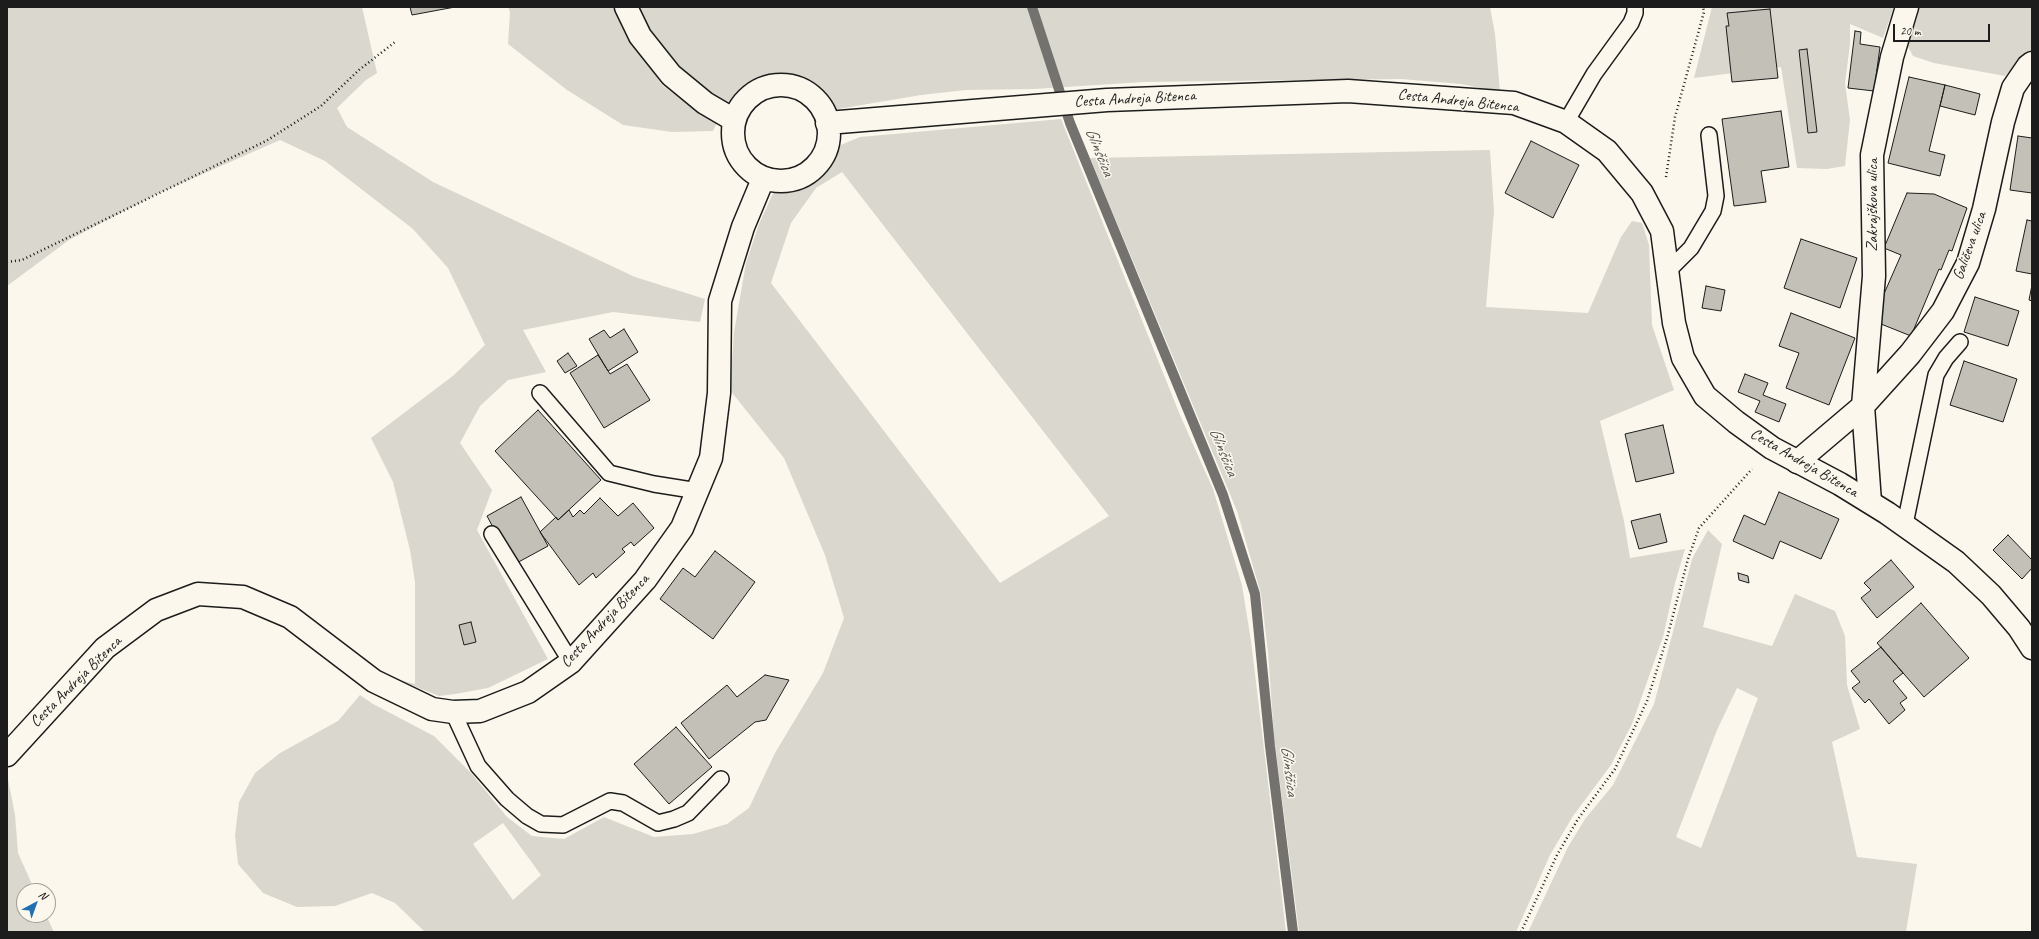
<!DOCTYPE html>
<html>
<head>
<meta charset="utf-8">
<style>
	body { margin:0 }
	#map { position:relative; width:2039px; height:939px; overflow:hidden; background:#fbf7ec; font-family:Caveat,sans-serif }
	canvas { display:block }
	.frame { position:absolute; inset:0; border:8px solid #1c1c1c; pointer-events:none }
	.north { position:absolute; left:16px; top:883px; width:40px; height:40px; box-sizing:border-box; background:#fbf7ec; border:1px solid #a29f99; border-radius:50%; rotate:41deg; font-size:11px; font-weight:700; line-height:16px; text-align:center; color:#1c1c1c }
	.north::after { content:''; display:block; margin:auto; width:14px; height:18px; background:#1f6fb2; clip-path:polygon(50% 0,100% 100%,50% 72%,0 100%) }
	.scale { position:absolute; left:1893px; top:24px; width:97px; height:18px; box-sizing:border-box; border:2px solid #1c1c1c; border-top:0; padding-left:5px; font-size:12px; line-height:14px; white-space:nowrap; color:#1c1c1c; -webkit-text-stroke:3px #fbf7ec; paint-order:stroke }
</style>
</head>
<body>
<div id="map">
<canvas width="2039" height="939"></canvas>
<div class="frame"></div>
<div class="north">N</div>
<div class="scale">20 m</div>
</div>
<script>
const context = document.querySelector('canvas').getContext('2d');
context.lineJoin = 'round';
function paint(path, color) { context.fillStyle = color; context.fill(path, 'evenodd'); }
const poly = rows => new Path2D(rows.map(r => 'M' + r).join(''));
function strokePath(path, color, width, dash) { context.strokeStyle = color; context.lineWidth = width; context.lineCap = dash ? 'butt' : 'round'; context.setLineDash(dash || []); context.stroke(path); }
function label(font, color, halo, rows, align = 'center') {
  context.font = font + ' Caveat,sans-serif'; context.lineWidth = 3; context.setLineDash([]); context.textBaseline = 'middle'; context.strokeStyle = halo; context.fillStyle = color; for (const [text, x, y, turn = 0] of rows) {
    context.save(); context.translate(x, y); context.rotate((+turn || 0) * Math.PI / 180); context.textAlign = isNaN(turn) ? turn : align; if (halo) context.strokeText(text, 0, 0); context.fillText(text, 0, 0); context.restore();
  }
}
const green = poly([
	[7,7,362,7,377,73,366,80,337,108,347,127,433,182,635,277,705,299,700,322,613,312,523,330,546,372,508,380,480,406,460,443,492,490,477,530,548,659,488,688,455,694,439,696,396,679,415,684,415,582,410,550,393,482,371,438,454,375,485,345,448,268,413,229,325,161,280,140,153,196,69,240,7,286],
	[508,7,613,7,622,26,662,85,703,116,717,123,713,131,672,132,623,125,567,90,508,44,510,12],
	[634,7,1490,7,1495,34,1500,92,1461,84,1401,79,1144,82,1034,89,966,90,921,95,832,110,813,88,787,75,752,82,727,103,691,79,660,49],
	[1712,7,1894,7,1883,38,1850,24,1850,44,1845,83,1850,120,1845,166,1827,169,1797,168,1781,67,1694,78],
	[1918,7,2032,7,2032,50,2026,53,2005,76,1934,63,1913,56,1906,43],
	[1061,119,1180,415,1213,489,1242,585,1251,641,1286,932,425,932,395,903,372,893,335,906,297,907,263,893,238,864,235,835,239,802,255,773,280,753,338,721,360,695,373,704,434,736,472,774,507,817,532,836,564,839,604,817,654,837,693,834,727,824,749,808,775,753,823,673,844,618,825,555,784,458,730,390,734,332,746,263,759,224,774,191,796,189,822,170,836,147,860,137],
	[842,172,1109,516,1000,583,771,283,791,223,816,188],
	[503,823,541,875,513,900,473,844],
	[1490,150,1494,211,1486,307,1588,313,1621,237,1632,221,1642,223,1649,245,1652,325,1674,390,1600,421,1624,521,1630,558,1685,549,1675,583,1663,637,1632,724,1611,765,1573,816,1550,855,1516,932,1299,932,1274,736,1268,652,1261,594,1237,511,1090,158],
	[1708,530,1722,544,1703,627,1772,646,1795,594,1835,611,1845,636,1847,685,1860,729,1832,742,1857,857,1917,864,1906,932,1528,932,1568,847,1585,819,1613,785,1654,704,1692,559],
	[1737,688,1758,698,1701,848,1676,837,1717,730],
	[8,779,15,815,18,853,35,891,24,891,24,915,46,915,54,932,7,932]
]);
const stream = poly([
	[1032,7,1070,123,1223,495,1255,594,1270,746,1293,932]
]);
const building = poly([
	[410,7,455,7,412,15,410,7],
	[1770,9,1778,78,1732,82,1726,26,1729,26,1727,13,1770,9],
	[1855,31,1861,32,1860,44,1880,47,1874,91,1848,88,1855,31],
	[1807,49,1817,132,1808,133,1799,50,1807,49],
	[1909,77,1945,85,1929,151,1945,155,1940,176,1888,163,1909,77],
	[1945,85,1980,94,1975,115,1940,106,1945,85],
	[1781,111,1789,167,1761,171,1766,202,1734,206,1722,119,1781,111],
	[2018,136,2032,138,2032,193,2010,190,2018,136],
	[1531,141,1579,165,1553,218,1505,193,1531,141],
	[1907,193,1934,194,1967,208,1952,251,1949,250,1941,270,1939,269,1911,336,1876,322,1876,312,1901,255,1884,248,1907,193],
	[2027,220,2032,221,2032,274,2016,271,2027,220],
	[1801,239,1857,258,1840,308,1784,288,1801,239],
	[2032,285,2032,301,2029,300,2032,285],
	[1706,286,1725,290,1721,311,1702,308,1706,286],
	[1975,297,2019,311,2008,346,1964,332,1975,297],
	[1791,313,1855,338,1829,405,1786,388,1799,353,1779,346,1791,313],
	[624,329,638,352,608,371,589,339,604,330,610,338,624,329],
	[568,353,577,366,565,373,557,361,568,353],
	[598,355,610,374,627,364,650,400,604,428,570,373,598,355],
	[1964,361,2017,379,2003,422,1950,405,1964,361],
	[1745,374,1768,383,1763,395,1786,404,1779,422,1755,412,1760,401,1738,392,1745,374],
	[538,410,601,480,558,520,495,451,538,410],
	[1663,425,1674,473,1636,482,1625,434,1663,425],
	[1779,492,1839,519,1821,559,1780,541,1773,559,1733,541,1744,515,1765,525,1779,492],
	[521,497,548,546,513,565,487,516,521,497],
	[600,498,618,516,633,503,654,528,634,546,631,542,622,549,625,552,596,578,593,573,579,585,540,532,556,517,558,520,569,510,573,517,580,510,584,514,600,498],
	[1660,514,1667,542,1639,549,1631,521,1660,514],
	[2008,535,2032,560,2032,568,2022,579,1993,550,2008,535],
	[715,551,755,582,713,639,660,599,683,568,695,577,715,551],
	[1891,560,1914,587,1877,618,1861,598,1871,590,1864,583,1891,560],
	[1738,573,1748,576,1749,583,1739,580,1738,573],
	[1921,603,1969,658,1924,697,1877,643,1921,603],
	[471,622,476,642,464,645,459,625,471,622],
	[1881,647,1903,673,1893,681,1907,698,1900,703,1905,710,1889,724,1869,699,1865,703,1852,688,1860,682,1851,671,1881,647],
	[765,675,789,680,766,720,755,722,709,759,681,723,727,685,737,697,765,675],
	[676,727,712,767,669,804,634,764,676,727]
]);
const path = poly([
	[1666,177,1675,117,1704,12,1703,7],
	[7,262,22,260,266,141,321,106,359,70,395,42],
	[1521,932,1557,855,1578,819,1615,769,1647,701,1667,638,1688,559,1699,528,1752,469]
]);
const service = poly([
	[1566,122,1594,74,1631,23,1635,13,1635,7],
	[1668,271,1691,248,1713,211,1716,196,1709,135],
	[540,393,609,473,654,484,698,491],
	[1905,524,1936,375,1946,358,1960,342],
	[492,534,571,662],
	[453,712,478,766,507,799,527,816,541,824,563,825,610,801,623,803,658,823,674,819,688,813,721,779]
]);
const minor = poly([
	[626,7,640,36,671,75,705,103,734,120],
	[1797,462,1863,406,1910,354,1943,311,1968,263,1984,209,2003,122,2013,88,2028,66,2032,63],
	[1870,502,1863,406,1874,276,1872,155,1892,57,1907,7]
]);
const tertiary = poly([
	'733 133a48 48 0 1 1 96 0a48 48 0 1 1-96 0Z',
	[827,123,1107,100,1348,91,1514,103,1566,122,1607,151,1642,193,1662,231,1674,323,1683,358,1705,396,1736,422,1772,448,1840,484,1887,513,1956,562,1991,595,2019,628,2032,648],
	[7,755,105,648,156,610,198,594,243,597,290,617,374,681,432,709,453,712,480,711,528,692,571,662,645,580,682,528,711,458,719,393,720,301,743,227,763,179]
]);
const streetNames = [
	["Cesta Andreja Bitenca",1135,99,-3],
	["Cesta Andreja Bitenca",1458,101,6],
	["Zakrajškova ulica",1873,205,-90],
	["Galičeva ulica",1970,246,-70],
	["Cesta Andreja Bitenca",1804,463,30],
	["Cesta Andreja Bitenca",605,621,-47],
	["Cesta Andreja Bitenca",76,682,-45]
];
const waterNames = [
	["Glinščica",1099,152,68],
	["Glinščica",1223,452,68],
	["Glinščica",1289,771,83]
];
paint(green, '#dad7ce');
strokePath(stream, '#74726e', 10);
paint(building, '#c3c0b8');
strokePath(building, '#1c1c1c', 1);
strokePath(service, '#1c1c1c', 18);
strokePath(minor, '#1c1c1c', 25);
strokePath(tertiary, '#1c1c1c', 25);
strokePath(path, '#1c1c1c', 2.5, [1, 3]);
strokePath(service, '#fbf7ec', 15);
strokePath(minor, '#fbf7ec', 22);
strokePath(tertiary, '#fbf7ec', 22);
label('16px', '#1c1c1c', '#fbf7ec', streetNames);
label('italic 17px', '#575653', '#fbf7ec', waterNames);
</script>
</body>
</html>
